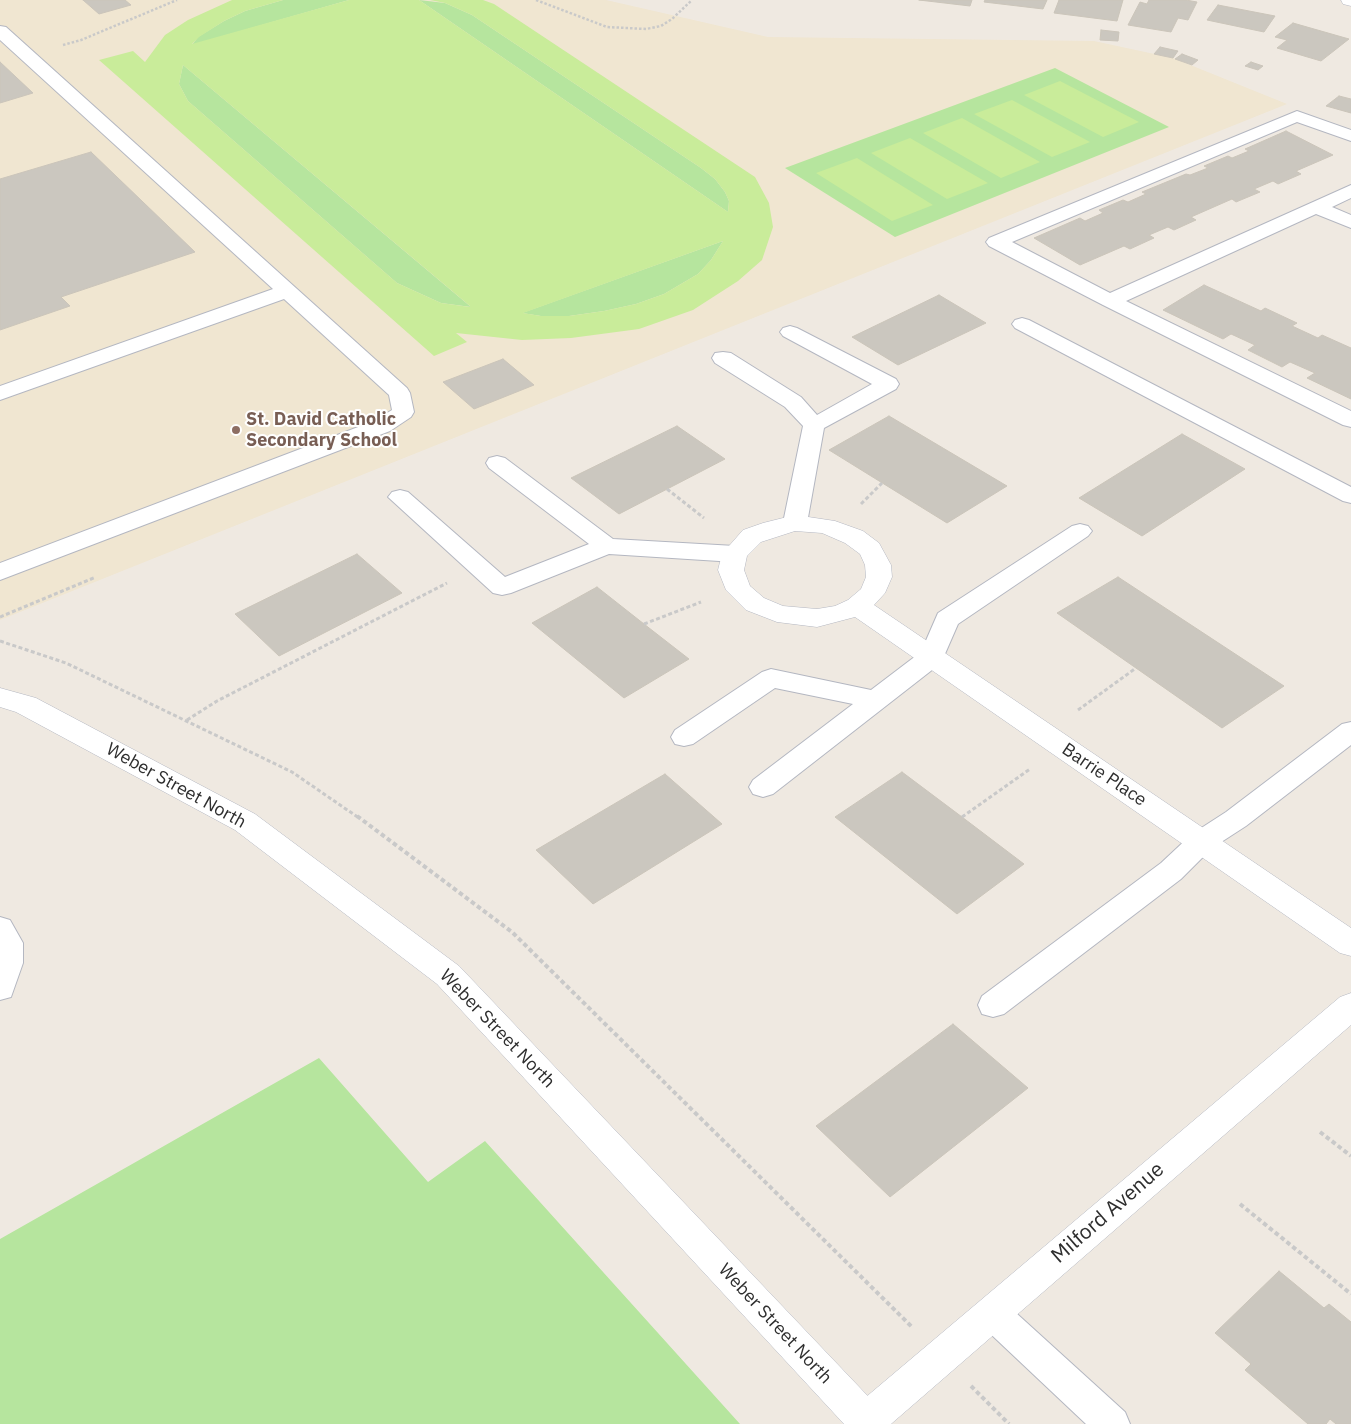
<!DOCTYPE html>
<html>
<head>
<meta charset="utf-8">
<style>
	body { margin:0 }
	canvas { display:block; background:#efe9e1 }
</style>
</head>
<body>
<canvas width="1351" height="1424"></canvas>
<script>
const context = document.querySelector('canvas').getContext('2d');
context.lineJoin = 'round';
function paint(path, color) { context.fillStyle = color; context.fill(path, 'evenodd'); }
const poly = rows => new Path2D(rows.map(r => 'M' + r).join(''));
function strokePath(path, color, width, dash) { context.strokeStyle = color; context.lineWidth = width; context.lineCap = dash ? 'butt' : 'round'; context.setLineDash(dash || []); context.stroke(path); }
function label(font, color, halo, rows, align = 'center') {
  context.font = font + ' "IBM Plex Sans",sans-serif'; context.lineWidth = 4; context.setLineDash([]); context.textBaseline = 'middle'; context.strokeStyle = halo; context.fillStyle = color; for (const [text, x, y, turn = 0] of rows) {
    context.save(); context.translate(x, y); context.rotate((+turn || 0) * Math.PI / 180); context.textAlign = isNaN(turn) ? turn : align; if (halo) context.strokeText(text, 0, 0); context.fillText(text, 0, 0); context.restore();
  }
}
const education = poly([
	[0,0,606,0,768,37,1094,41,1173,58,1287,104,0,620]
]);
const green = poly([
	[283,0,349,0,192,45,198,37,224,21,245,11],
	[419,0,445,3,472,15,701,168,715,179,725,192,729,201,728,212],
	[183,65,471,307,441,303,397,283,188,101,179,84],
	[1055,68,1169,127,895,237,785,168],
	[723,241,711,260,698,274,664,294,636,304,604,311,569,316,541,316,522,313],
	[319,1058,428,1182,485,1141,740,1424,0,1424,0,1239]
]);
const pitch = poly([
	[232,0,283,0,245,11,224,21,199,37,192,44,349,0,419,0,728,212,729,201,725,192,715,179,701,168,472,15,445,3,430,0,483,0,494,4,755,177,769,203,773,227,762,260,738,281,693,310,639,329,571,338,522,340,456,333,467,342,434,356,99,60,133,51,145,62,165,35,188,20],
	[183,65,470,306,470,307,441,303,397,283,188,101,179,84],
	[723,241,711,260,698,274,664,294,636,304,604,311,569,316,541,316,523,313],
	[1060,81,1139,122,1103,137,1024,95],
	[1012,100,1090,142,1052,157,974,114],
	[962,118,1040,162,1001,178,923,133],
	[910,138,988,183,947,199,871,153],
	[857,158,933,205,892,221,816,173]
]);
const building = poly([
	[83,0,125,0,131,5,99,14,83,0],
	[919,0,972,0,970,6,919,0],
	[985,0,1047,0,1043,9,984,2,985,0],
	[1059,0,1123,0,1117,21,1054,13,1059,0],
	[1149,0,1186,0,1197,2,1188,20,1178,18,1171,32,1128,25,1140,2,1147,4,1149,0],
	[1218,5,1275,16,1264,32,1207,20,1218,5],
	[1293,23,1349,39,1321,61,1277,48,1287,40,1275,37,1293,23],
	[1101,30,1119,32,1118,41,1100,40,1101,30],
	[1160,47,1178,51,1173,58,1154,54,1160,47],
	[1182,54,1198,60,1192,65,1175,59,1182,54],
	[0,62,33,93,0,103,0,62],
	[1251,62,1263,66,1258,70,1245,66,1251,62],
	[1339,96,1351,99,1351,113,1326,106,1339,96],
	[1286,131,1333,155,1296,171,1301,174,1278,184,1273,181,1254,189,1260,192,1236,202,1232,199,1191,217,1196,220,1174,230,1168,227,1149,235,1154,238,1130,249,1124,246,1080,265,1034,238,1080,218,1085,221,1103,213,1099,210,1123,200,1128,202,1146,194,1142,192,1186,174,1190,175,1208,168,1204,166,1228,156,1232,158,1249,151,1245,149,1286,131],
	[91,152,195,252,61,297,70,306,0,330,0,179,91,152],
	[1204,285,1261,311,1265,308,1297,323,1292,326,1318,338,1322,335,1351,348,1351,399,1307,378,1315,373,1290,362,1282,367,1248,350,1255,345,1231,334,1223,339,1163,310,1204,285],
	[939,295,986,323,898,365,852,337,939,295],
	[503,359,534,385,474,409,443,382,503,359],
	[889,416,1007,486,947,523,829,450,889,416],
	[677,426,725,459,619,514,571,478,677,426],
	[1182,434,1245,469,1142,536,1079,498,1182,434],
	[357,554,402,593,279,656,235,614,357,554],
	[1118,577,1284,686,1222,728,1057,613,1118,577],
	[597,587,644,624,689,659,624,698,532,623,597,587],
	[902,772,962,817,1024,864,957,914,835,817,902,772],
	[665,774,722,824,593,904,536,850,665,774],
	[953,1024,1028,1088,890,1197,816,1126,953,1024],
	[1279,1271,1324,1308,1329,1304,1351,1322,1351,1424,1336,1424,1330,1419,1326,1424,1308,1424,1245,1370,1251,1364,1215,1333,1279,1271]
]);
const pathFar2 = poly([
	[536,0,607,27,646,29,661,26,672,19,692,0],
	[63,45,81,40,177,0]
]);
const pathFar1 = poly([
	[667,489,704,518],
	[861,504,882,483],
	[0,617,96,577],
	[644,624,701,602],
	[0,641,66,663,292,772,359,818],
	[1078,710,1136,668],
	[187,720,217,701,447,583],
	[962,817,1030,769]
]);
const path = poly([
	[357,816,512,932,912,1327],
	[1320,1132,1351,1156],
	[1240,1204,1351,1294],
	[971,1386,1009,1424]
]);
const lane = poly([
	[0,26,6,27,407,388,410,393,414,412,411,417,390,431,0,580,0,563,374,421,392,410,389,395,284,299,0,400,0,386,273,289,0,40,0,26],
	[1297,111,1351,130,1351,141,1297,122,1012,242,1110,293,1351,185,1351,198,1332,207,1351,215,1351,228,1316,214,1126,301,1351,411,1351,427,1343,425,1103,305,989,246,986,242,989,238,1297,111],
	[1022,318,1029,320,1351,487,1351,503,1343,501,1015,328,1012,324,1015,320,1022,318],
	[790,326,797,328,896,379,899,384,896,389,824,428,807,523,803,528,795,530,787,528,783,523,803,426,785,407,715,363,712,358,715,353,723,352,731,353,801,397,817,415,872,384,783,336,780,332,783,328,790,326],
	[497,456,505,458,613,539,735,546,743,549,747,554,743,559,735,562,609,554,511,593,502,595,493,593,388,497,392,492,400,490,408,492,505,577,589,544,489,468,486,463,489,458,497,456],
	[1080,524,1088,526,1092,531,1088,536,958,624,941,663,773,794,763,797,753,794,749,787,753,780,853,704,775,688,693,744,684,746,675,744,671,737,675,730,762,672,771,669,871,690,921,652,938,613,1072,526,1080,524],
	[1351,722,1351,745,1246,826,1212,848,1181,879,1004,1014,993,1017,982,1014,978,1005,982,996,1161,863,1192,834,1226,812,1342,724,1351,722],
	[0,917,10,920,23,943,23,963,11,997,0,1000,0,917],
	[992,1297,1004,1302,1125,1412,1130,1424,1086,1424,980,1324,975,1313,980,1302,992,1297]
]);
const street = poly([
	[1341,0,1351,0,1351,6,1343,4,1341,0],
	[795,515,835,521,863,531,879,543,891,565,892,577,885,593,874,605,1351,928,1351,956,1340,953,855,617,817,627,777,622,746,610,726,590,718,570,722,554,743,530,763,523,795,515],
	[795,531,822,533,845,543,860,554,865,565,866,577,861,589,848,600,835,606,817,609,783,606,764,598,750,586,744,570,747,556,761,542,795,531],
	[1351,993,1351,1025,891,1424,848,1424,847,1421,853,1408,1340,997,1351,993]
]);
const secondary = poly([
	[0,688,36,698,255,814,459,966,882,1411,888,1424,844,1424,437,984,235,830,16,712,0,707,0,688]
]);
const markers = [
	[236,430,5,"#8d6e63"]
];
const educationNames = [
	["St. David Catholic",246,420],
	["Secondary School",246,441]
];
const streetNames = [
	["Barrie Place",1104,775,34],
	["Weber Street North",176,786,29],
	["Weber Street North",497,1029,46],
	["Weber Street North",775,1324,47]
];
const nearStreetnames = [
	["Milford Avenue",1108,1213,-41]
];
paint(education, '#f0e6d1');
paint(green, '#b6e59e');
paint(pitch, '#c9ec9a');
paint(building, '#cbc7bf');
strokePath(building, '#cbc5ba', 1);
strokePath(lane, '#b4b7c1', 2);
strokePath(street, '#b4b7c1', 1);
strokePath(secondary, '#b4b7c1', 1);
strokePath(pathFar2, '#c9c9c9', 2.5, [2.5, 2]);
strokePath(pathFar1, '#c9c9c9', 3, [4, 2.5]);
strokePath(path, '#c9c9c9', 4, [4.5, 3]);
paint(lane, '#fff');
paint(street, '#fff');
paint(secondary, '#fff');
for (const [x, y, r, color] of markers) { const dot = new Path2D(); dot.arc(x, y, r, 0, 2 * Math.PI); context.fillStyle = color; context.fill(dot); strokePath(dot, '#fff', 2); }
label('bold 18px', '#785e54', '#fff', educationNames, 'left');
label('18px', '#2e2e2e', '#fff', streetNames);
label('21px', '#2e2e2e', '#fff', nearStreetnames);
</script>
</body>
</html>
